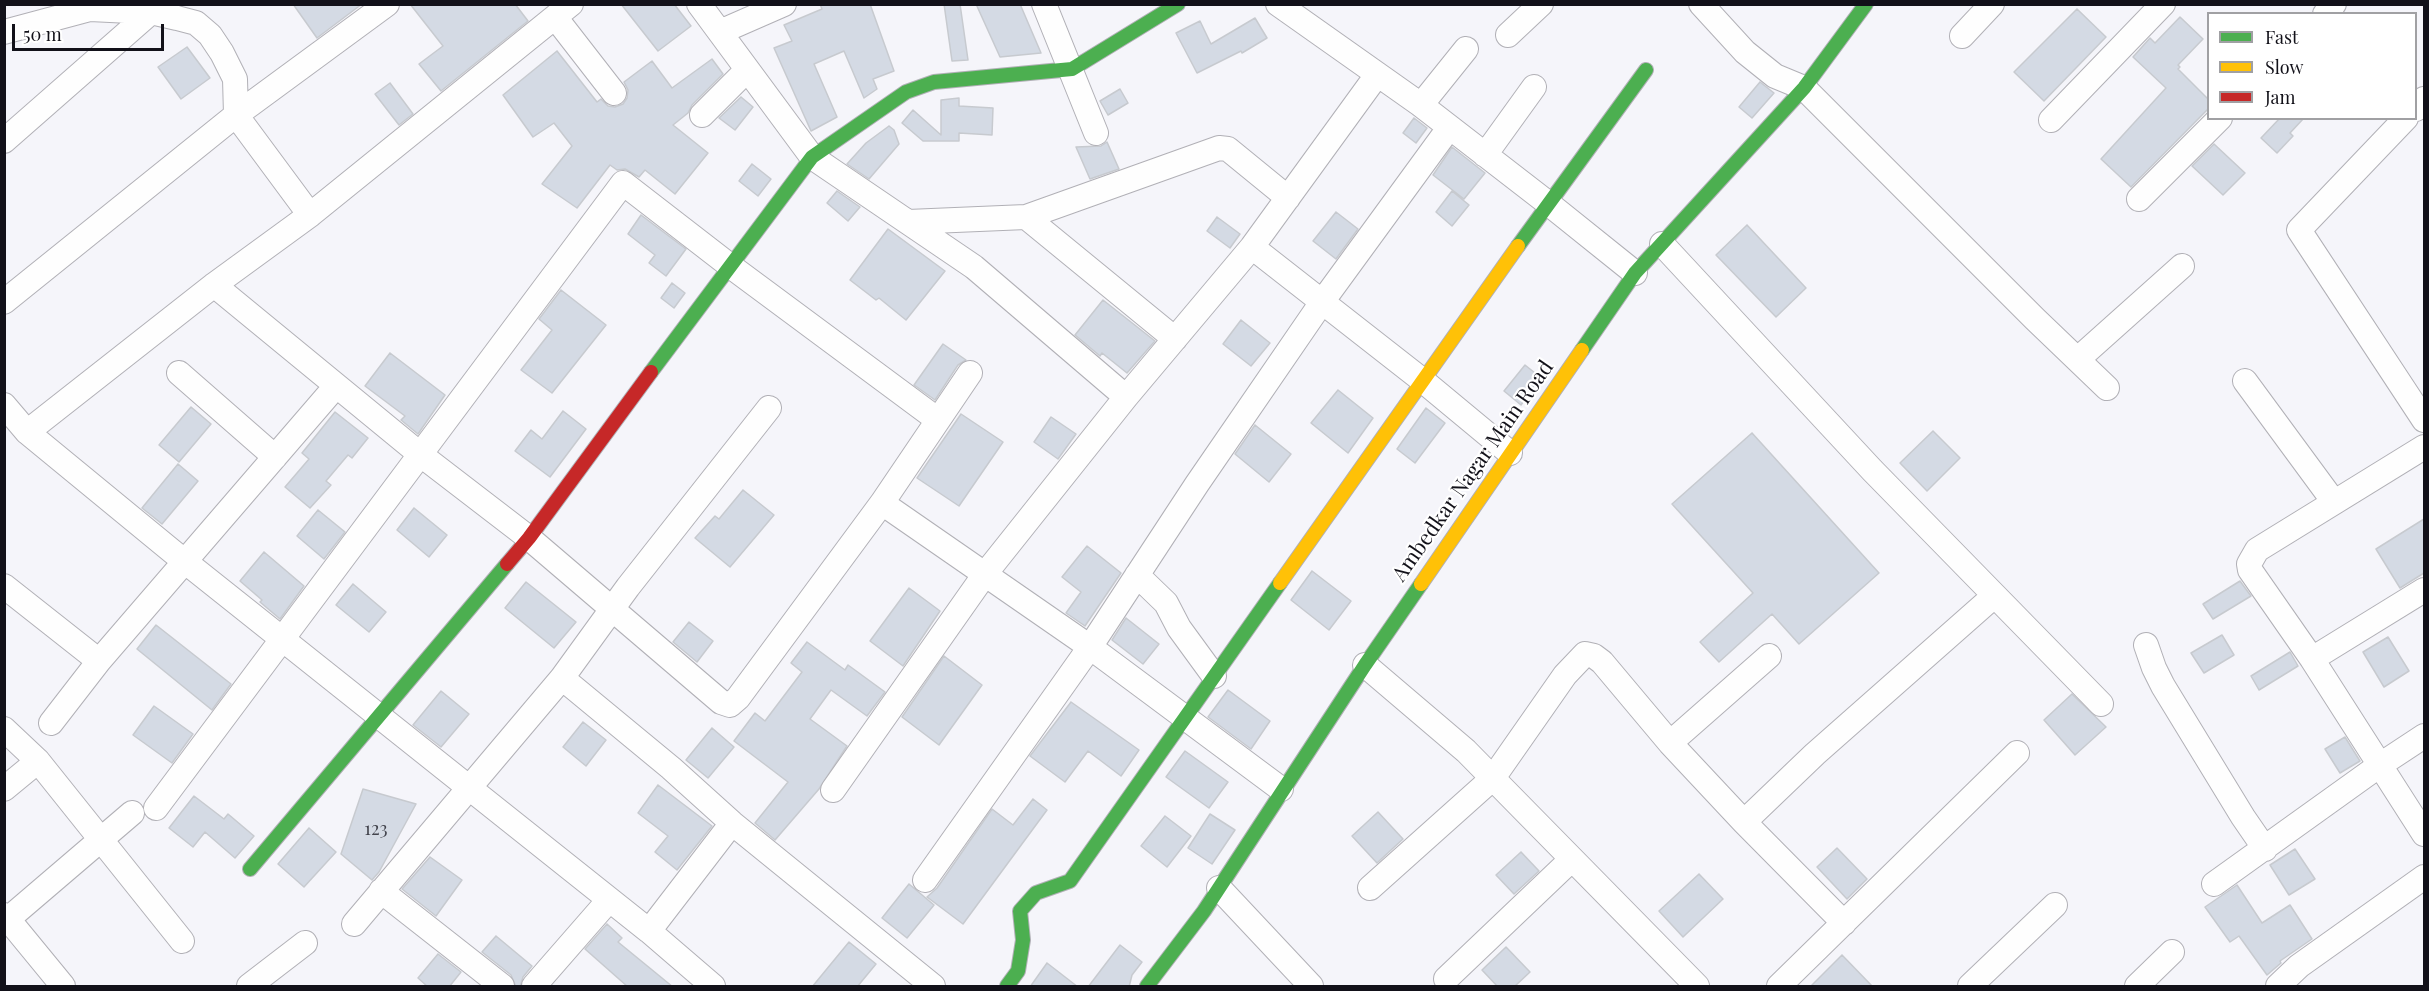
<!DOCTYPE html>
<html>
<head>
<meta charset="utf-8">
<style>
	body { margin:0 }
	#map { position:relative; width:2429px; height:991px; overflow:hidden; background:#f5f5fa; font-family:"Playfair Display",serif }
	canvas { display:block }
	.frame { position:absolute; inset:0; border:6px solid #121119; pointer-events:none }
	.legend { position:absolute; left:2207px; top:12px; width:210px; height:108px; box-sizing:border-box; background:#fff; border:2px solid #a0a0a3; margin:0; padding:8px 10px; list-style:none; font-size:18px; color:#121119 }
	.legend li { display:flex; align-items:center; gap:12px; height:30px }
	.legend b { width:30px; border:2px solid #a0a0a3 }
	.scale { position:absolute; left:12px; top:24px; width:152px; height:27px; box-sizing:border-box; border:3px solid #121119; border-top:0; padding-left:8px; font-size:18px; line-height:21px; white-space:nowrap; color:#121119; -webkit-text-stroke:4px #fff; paint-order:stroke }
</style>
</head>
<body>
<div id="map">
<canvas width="2429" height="991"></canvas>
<div class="frame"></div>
<ul class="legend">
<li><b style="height:8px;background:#4caf50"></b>Fast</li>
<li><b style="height:8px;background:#ffc107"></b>Slow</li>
<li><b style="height:8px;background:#c62828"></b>Jam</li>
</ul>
<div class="scale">50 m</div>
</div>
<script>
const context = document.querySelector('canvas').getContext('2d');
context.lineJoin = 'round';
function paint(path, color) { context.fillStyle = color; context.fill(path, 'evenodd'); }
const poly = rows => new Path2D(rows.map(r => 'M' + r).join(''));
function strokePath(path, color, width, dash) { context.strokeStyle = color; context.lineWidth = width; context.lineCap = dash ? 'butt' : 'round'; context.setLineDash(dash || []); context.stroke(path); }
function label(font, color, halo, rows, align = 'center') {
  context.font = font + ' "Playfair Display",serif'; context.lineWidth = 4.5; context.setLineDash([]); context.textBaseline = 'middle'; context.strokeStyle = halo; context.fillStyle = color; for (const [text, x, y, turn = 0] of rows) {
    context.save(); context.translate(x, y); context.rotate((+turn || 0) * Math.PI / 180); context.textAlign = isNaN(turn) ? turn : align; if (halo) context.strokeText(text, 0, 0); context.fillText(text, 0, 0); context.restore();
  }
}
const building = poly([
	[293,4,362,4,317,38,293,4],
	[410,4,515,4,528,21,441,91,419,64,443,46,410,4],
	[621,4,674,4,691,26,658,51,621,4],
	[820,4,870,4,894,71,873,79,877,89,864,98,844,51,814,64,837,117,811,131,774,48,792,41,784,25,822,9,820,4],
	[944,4,960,4,968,60,952,61,944,4],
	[976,4,1020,4,1041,53,1000,57,976,4],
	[2077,9,2106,37,2044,101,2014,72,2077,9],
	[2180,17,2203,39,2178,65,2180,67,2178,69,2208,99,2208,109,2131,187,2101,159,2166,88,2133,57,2150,38,2155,43,2180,17],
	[1255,18,1267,38,1242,53,1241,51,1197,73,1176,33,1200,21,1211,44,1255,18],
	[187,47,210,78,181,99,158,67,187,47],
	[557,51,597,102,601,99,608,106,615,107,623,104,627,98,628,90,624,82,652,61,672,88,712,59,723,74,692,105,688,113,673,125,708,153,675,194,645,170,639,177,625,169,617,170,610,165,577,208,542,184,572,146,554,123,533,137,503,95,557,51],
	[1760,82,1774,93,1752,118,1739,107,1760,82],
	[390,83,413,114,399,125,375,94,390,83],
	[1120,89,1128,103,1108,115,1100,101,1120,89],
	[741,97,753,107,735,130,719,118,741,97],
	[959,98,959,106,993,108,992,135,959,133,959,141,923,141,902,123,913,110,941,135,941,100,959,98],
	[1414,118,1427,128,1416,143,1403,133,1414,118],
	[2280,118,2304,118,2290,133,2293,136,2277,153,2261,138,2280,118],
	[889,126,894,130,899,144,869,179,847,164,866,143,889,126],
	[1107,142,1119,169,1090,179,1076,147,1101,146,1107,142],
	[2214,144,2245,173,2223,195,2192,166,2214,144],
	[1452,147,1485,173,1464,199,1433,175,1452,147],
	[752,164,771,179,758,196,739,181,752,164],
	[837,191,860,207,848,221,827,203,837,191],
	[1452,191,1469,205,1452,226,1436,212,1452,191],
	[1336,212,1358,229,1336,259,1313,241,1336,212],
	[641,215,686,249,666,276,649,263,655,255,628,234,641,215],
	[1217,217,1240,234,1230,248,1207,231,1217,217],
	[1747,225,1806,288,1776,317,1716,255,1747,225],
	[888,229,945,271,906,320,879,298,876,300,850,280,888,229],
	[672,283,685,293,674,308,661,298,672,283],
	[561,290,606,325,552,393,521,370,552,330,539,319,561,290],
	[1103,300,1155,341,1127,373,1102,353,1100,356,1075,335,1103,300],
	[1241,320,1270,343,1251,366,1223,344,1241,320],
	[943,344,966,360,958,365,935,400,914,385,943,344],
	[390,353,445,395,418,434,401,420,405,416,365,386,390,353],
	[1525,365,1540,377,1521,405,1504,391,1525,365],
	[1338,390,1373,418,1348,453,1311,423,1338,390],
	[191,407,211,424,179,462,159,445,191,407],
	[1426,408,1445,423,1415,463,1397,449,1426,408],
	[563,411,586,429,550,477,515,451,531,430,542,439,563,411],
	[335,412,368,438,352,458,348,455,326,481,331,485,310,508,285,487,309,459,302,453,335,412],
	[961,414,1003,442,959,506,917,478,961,414],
	[1051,417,1076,434,1058,459,1034,442,1051,417],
	[1255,425,1291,454,1269,482,1235,454,1255,425],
	[1933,431,1960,458,1927,491,1900,463,1933,431],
	[1752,433,1879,573,1799,644,1772,614,1719,662,1700,642,1753,593,1672,504,1752,433],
	[178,464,198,481,162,524,142,508,178,464],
	[743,490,774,515,730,567,695,538,715,516,719,519,743,490],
	[414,508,447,535,429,557,397,530,414,508],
	[318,510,345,532,324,559,297,536,318,510],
	[2424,519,2424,573,2400,588,2376,549,2424,519],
	[1087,546,1121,573,1085,626,1066,613,1081,592,1062,577,1087,546],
	[264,552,304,586,280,619,260,602,262,600,240,581,264,552],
	[1312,571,1351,601,1329,630,1291,600,1312,571],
	[2240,581,2251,596,2213,619,2203,604,2240,581],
	[526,582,576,622,554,648,505,608,526,582],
	[353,584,386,612,369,632,336,605,353,584],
	[909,588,940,611,903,666,870,641,909,588],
	[1126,618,1159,644,1143,664,1112,640,1126,618],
	[689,622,713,641,697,662,673,642,689,622],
	[156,625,231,684,212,710,137,649,156,625],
	[2222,635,2234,655,2204,673,2191,653,2222,635],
	[2388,637,2409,671,2384,687,2363,652,2388,637],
	[807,642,845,670,848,665,885,692,867,716,831,690,810,719,847,746,819,789,775,840,755,823,788,782,734,741,755,713,765,721,802,672,791,663,807,642],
	[2290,652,2298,666,2259,690,2251,676,2290,652],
	[944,656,982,685,939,745,902,717,944,656],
	[1228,690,1270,721,1251,749,1208,717,1228,690],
	[441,691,469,714,441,747,413,725,441,691],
	[2072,694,2106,727,2075,755,2044,720,2072,694],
	[1071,702,1139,750,1121,776,1088,751,1065,782,1030,756,1071,702],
	[154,706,193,734,172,763,133,735,154,706],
	[583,722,606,740,586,766,563,747,583,722],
	[712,728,734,747,708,778,686,760,712,728],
	[2345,737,2360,761,2340,773,2325,749,2345,737],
	[1185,751,1228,782,1209,808,1166,777,1185,751],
	[658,785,712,826,677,870,655,852,668,836,638,813,658,785],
	[363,789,416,804,379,872,372,880,341,854,363,789],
	[194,796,224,819,228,814,254,836,235,858,205,832,193,847,169,828,194,796],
	[1033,799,1047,810,963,924,927,897,937,888,992,809,1013,825,1033,799],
	[1378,812,1403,839,1377,863,1352,836,1378,812],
	[1210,814,1235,830,1212,864,1188,848,1210,814],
	[1165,816,1191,836,1167,867,1141,846,1165,816],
	[309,828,336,852,304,887,278,864,309,828],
	[1837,848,1867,879,1847,899,1817,867,1837,848],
	[2295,849,2315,879,2289,895,2270,865,2295,849],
	[1521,852,1539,871,1514,894,1496,875,1521,852],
	[430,857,462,880,436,916,402,889,430,857],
	[1699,874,1723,899,1683,937,1659,911,1699,874],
	[909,884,934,905,907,938,882,918,909,884],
	[2237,885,2262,923,2290,905,2312,939,2280,961,2281,963,2267,975,2239,936,2230,942,2205,907,2237,885],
	[607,924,622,938,618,942,673,987,628,987,585,949,607,924],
	[496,936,532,966,523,977,520,987,516,987,511,975,482,952,496,936],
	[849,942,876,964,857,987,812,987,849,942],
	[1120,945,1142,962,1132,975,1129,987,1088,987,1120,945],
	[1506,947,1530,972,1514,987,1498,987,1482,970,1506,947],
	[438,954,461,972,449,987,428,987,418,978,438,954],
	[1842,955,1873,987,1810,987,1842,955],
	[1047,963,1078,987,1030,987,1047,963]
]);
const street = poly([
	[699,4,812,157,974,267,1126,397],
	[1044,4,1096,133],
	[1278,4,1421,105,1549,204,1635,273],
	[1701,4,1745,52,1775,76,1804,88,2035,319,2107,388],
	[2325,14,2334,4],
	[555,17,614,93],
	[4,32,90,9,151,12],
	[720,32,784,4],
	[1508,35,1541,4],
	[1962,36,1992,4],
	[1421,105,1466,49],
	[2416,109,2424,99],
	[702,115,747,70],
	[2406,118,2299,230,2424,420],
	[2051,120,2163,4],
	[4,141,151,12,177,18,196,23,210,35,222,53,235,79,236,115,310,215],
	[1485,155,1534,87],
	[2139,199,2220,118],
	[1026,217,1219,148,1228,149,1288,198],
	[908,222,1026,217,1175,339],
	[1662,244,1872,470,2101,704],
	[1252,247,1422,380,1510,453],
	[214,285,421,455,529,538,721,702,730,705,738,698,882,503,970,373],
	[4,302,236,115,387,4],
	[2078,359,2182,266],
	[179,373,275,457],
	[2245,381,2334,502],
	[4,405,27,432,173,552,649,931,713,986],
	[27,432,214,285,310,215,571,4],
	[2424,447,2257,550,2249,564,2250,570,2312,659,2424,834],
	[882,503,1090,647,1281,789],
	[1137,575,1166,603,1179,628,1214,676],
	[4,586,99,661,336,386],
	[2146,645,2154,668,2163,686,2243,817,2265,849],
	[2312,659,2424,590],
	[1365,665,1466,751,1697,986],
	[562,678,671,768,732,823,933,986],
	[51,723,99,661],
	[4,729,38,761,182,941],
	[1670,743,1769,656],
	[4,789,38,761],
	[833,790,985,574,1126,397,1252,247,1377,75],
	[156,808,623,183,729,265,938,420],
	[1744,822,1815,754,1994,596],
	[925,880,1090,647,1197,484,1322,302,1449,128],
	[2214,884,2380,765,2424,736],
	[1219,888,1311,986],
	[1370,888,1493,778,1565,675,1585,654,1594,656,1602,662,1670,743,1744,822,1844,923],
	[381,891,502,986],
	[4,915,8,919,132,813],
	[8,919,63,986],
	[354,924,562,678,628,587,769,408],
	[649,931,732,823],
	[1446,979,1572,859],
	[249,986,305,943],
	[534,986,609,900],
	[1779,986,2017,753],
	[1970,986,2055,905],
	[2137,986,2172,952],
	[2278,986,2299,966,2424,877]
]);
const fast = poly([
	[1518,246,1646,70],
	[1582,350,1635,273,1804,88,1866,4],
	[651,372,812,157,906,92,934,82,1072,69,1178,4],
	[250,869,507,564],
	[1007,986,1018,971,1023,940,1020,911,1036,893,1070,881,1280,583],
	[1147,986,1204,911,1365,665,1421,584]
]);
const slow = poly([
	[1280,583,1518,246],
	[1421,584,1582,350]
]);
const jam = poly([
	[507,564,529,538,651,372]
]);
const numberNames = [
	["123",376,829]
];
const streetNames = [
	["Ambedkar Nagar Main Road",1473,471,-55]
];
paint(building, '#d4dae4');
strokePath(building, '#c7cacf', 1.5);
strokePath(street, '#b1b0b6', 26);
strokePath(fast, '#b1b0b6', 16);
strokePath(slow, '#b1b0b6', 16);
strokePath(jam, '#b1b0b6', 16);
strokePath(street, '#fefefe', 24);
strokePath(fast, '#4caf50', 14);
strokePath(slow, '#ffc107', 14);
strokePath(jam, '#c62828', 14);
label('18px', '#42434c', null, numberNames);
label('21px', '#121119', '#fff', streetNames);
</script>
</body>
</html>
